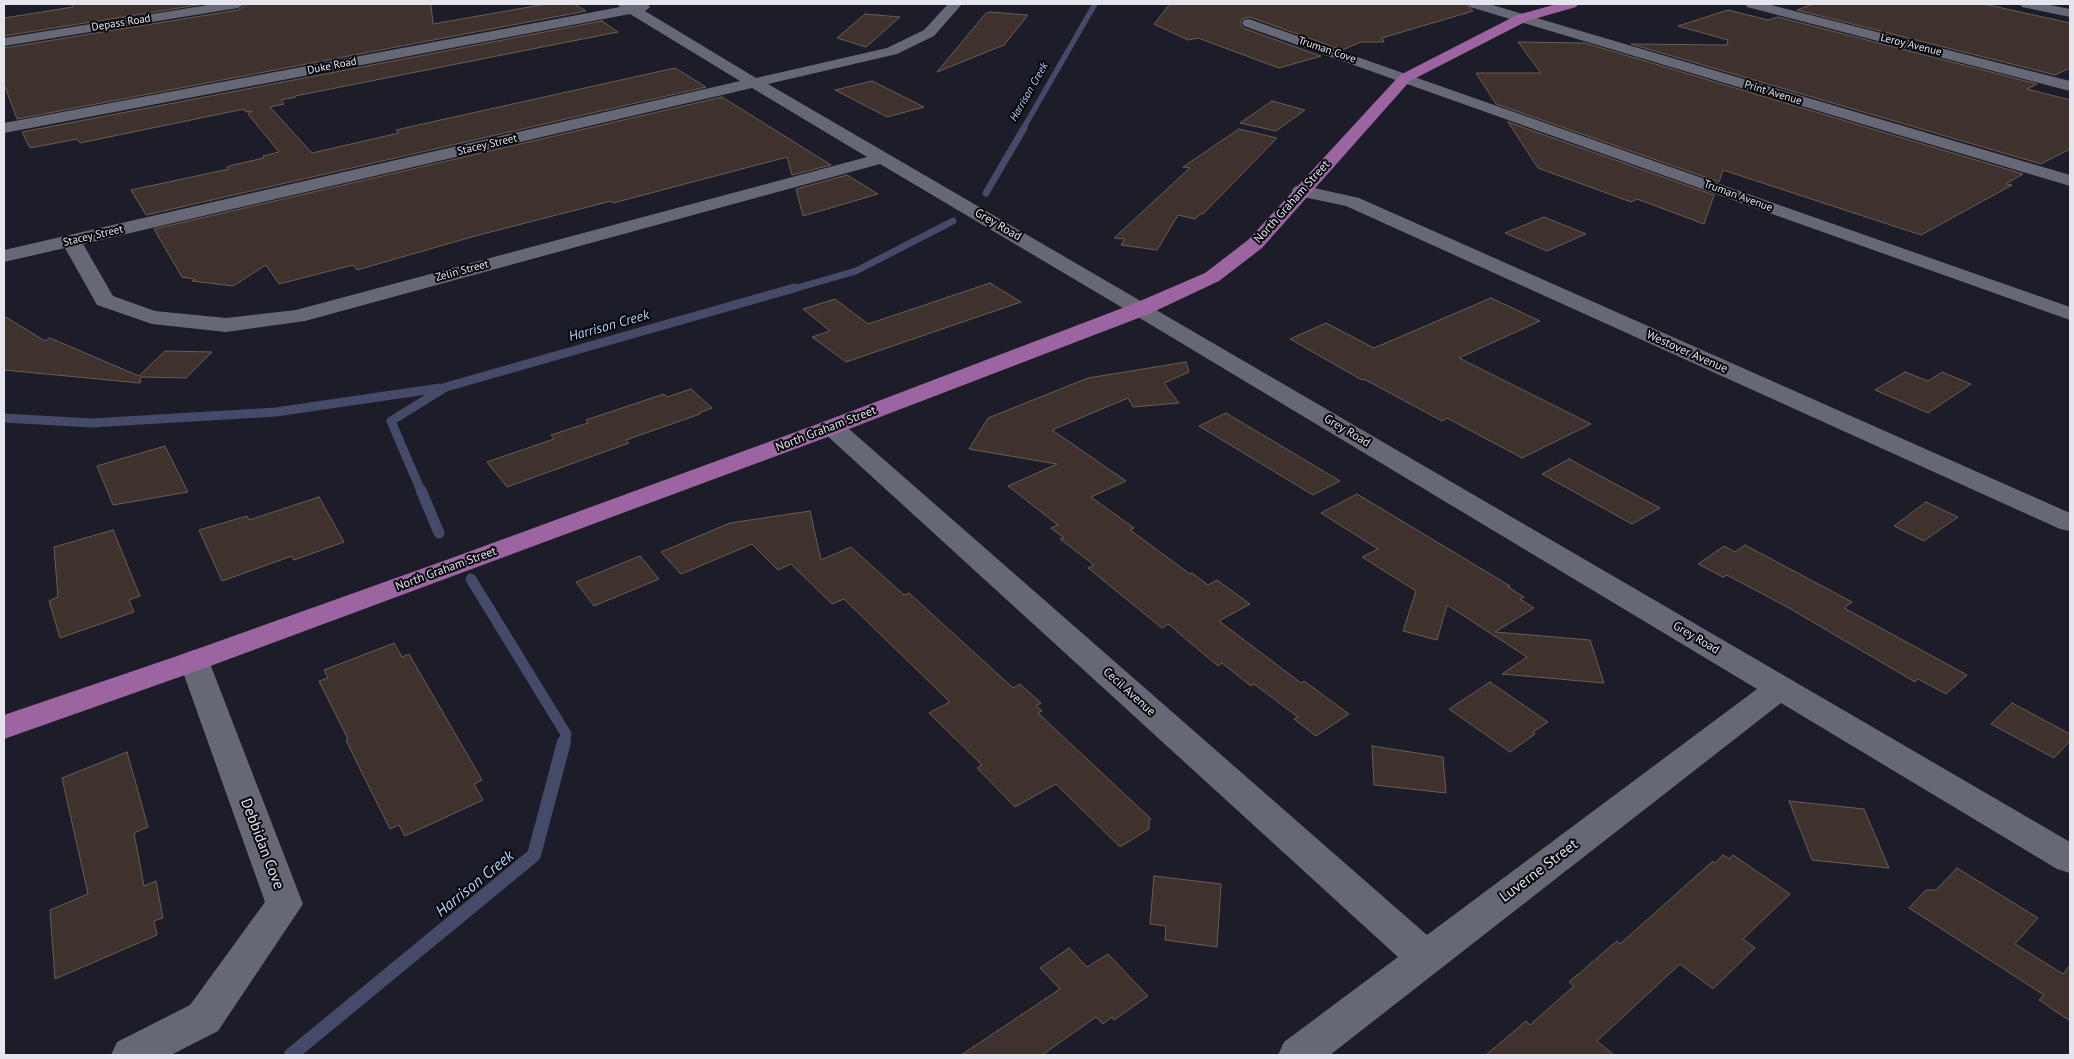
<!DOCTYPE html>
<html>
<head>
<meta charset="utf-8">
<style>
  body { margin:0 }
  #map { position:relative; width:2074px; height:1059px; overflow:hidden; background:#1c1d28; font-family:"PT Sans",sans-serif }
  canvas { display:block }
  .frame { position:absolute; inset:0; border:5px solid #e4e5ed; pointer-events:none }
</style>
</head>
<body>
<div id="map">
<canvas width="2074" height="1059"></canvas>
<div class="frame"></div>
</div>
<script>
const g = document.querySelector('canvas').getContext('2d');
g.lineJoin = 'round';
function toPath(rows) {
  const path = new Path2D();
  for (const r of rows) {
    path.moveTo(r[0], r[1]);
    for (let i = 2; i < r.length; i += 2) path.lineTo(r[i], r[i + 1]);
  }
  return path;
}
function stroke(path, color, width, dash) {
  g.strokeStyle = color;
  g.lineWidth = width;
  g.lineCap = dash ? 'butt' : 'round';
  g.setLineDash(dash || []);
  g.stroke(path);
}
function paint(path, color) {
  g.fillStyle = color;
  g.fill(path, 'evenodd');
}
function label(font, color, halo, rows, align = 'center') {
  g.font = font + ' "PT Sans",sans-serif';
  g.lineWidth = 4;
  g.setLineDash([]);
  g.textBaseline = 'middle';
  g.strokeStyle = halo;
  g.fillStyle = color;
  for (const [text, x, y, turn = 0] of rows) {
    g.save();
    g.translate(x, y);
    g.rotate((+turn || 0) * Math.PI / 180);
    g.textAlign = isNaN(turn) ? turn : align;
    if (halo) g.strokeText(text, 0, 0);
    g.fillText(text, 0, 0);
    g.restore();
  }
}
const streamFar4 = toPath([
  [1023,129,1095,4]
]);
const streamFar3 = toPath([
  [986,193,1024,128],
  [790,290,856,271,953,221]
]);
const streamFar2 = toPath([
  [4,418,92,423,276,412,440,388],
  [421,491,391,421,446,387,794,288]
]);
const streamFar1 = toPath([
  [421,490,439,533],
  [471,579,566,734,564,743]
]);
const stream = toPath([
  [291,1055,534,855,564,742]
]);
const building = toPath([
  [71,4,204,4,4,36,4,18,73,7,71,4],
  [247,4,431,4,433,24,546,4,574,4,586,11,17,119,4,84,4,48,238,10,247,4],
  [1170,4,1466,4,1473,11,1382,38,1384,42,1361,42,1342,50,1250,17,1242,19,1240,24,1243,28,1321,56,1279,68,1198,38,1188,40,1154,24,1170,4],
  [1813,4,1984,4,2070,23,2070,68,2055,75,1797,10,1813,4],
  [1728,10,1768,20,1778,17,2037,84,2027,89,2070,100,2070,149,2041,164,1631,44,1727,45,1728,40,1678,26,1728,10],
  [990,12,1028,15,1004,45,937,72,986,13,990,12],
  [865,14,900,17,866,47,837,38,865,14],
  [602,21,618,32,295,96,296,97,281,100,284,104,270,107,312,153,399,133,396,130,436,121,675,68,706,87,146,215,131,190,229,169,227,167,233,165,264,158,263,156,279,152,248,114,252,111,246,112,244,109,80,143,77,139,30,148,22,132,602,21],
  [1518,42,1585,43,2023,174,2006,184,2012,185,1921,235,1723,170,1719,182,1496,104,1476,73,1541,73,1518,42],
  [872,81,924,107,887,117,835,90,872,81],
  [722,97,831,165,792,175,787,157,613,203,611,201,475,236,357,270,353,265,279,284,266,265,233,286,192,281,195,279,182,277,154,229,722,97],
  [1272,101,1305,110,1276,131,1240,123,1272,101],
  [1508,122,1714,195,1704,224,1637,199,1631,202,1538,168,1508,122],
  [1239,129,1277,138,1203,214,1200,214,1195,219,1178,215,1157,250,1121,245,1125,239,1114,238,1190,168,1183,167,1239,129],
  [847,175,878,194,803,216,796,189,847,175],
  [1544,217,1586,234,1547,251,1505,233,1544,217],
  [990,283,1021,302,846,362,812,337,830,331,803,309,835,299,868,324,990,283],
  [1491,298,1540,321,1459,358,1591,424,1522,458,1447,418,1442,421,1364,379,1362,380,1290,339,1326,323,1374,348,1491,298],
  [4,316,45,341,50,338,139,376,165,351,212,352,186,378,141,377,140,383,4,370,4,316],
  [1186,362,1189,372,1164,383,1179,403,1133,407,1128,398,1052,430,1126,481,1091,497,1134,528,1130,530,1190,574,1192,573,1208,585,1217,580,1250,604,1219,621,1301,683,1304,681,1349,714,1316,736,1294,719,1298,717,1254,684,1251,686,1222,663,1218,666,1168,624,1162,628,1088,568,1094,565,1060,539,1064,538,1051,528,1058,525,1008,486,1057,464,969,449,988,418,1088,378,1186,362],
  [1905,372,1928,381,1942,372,1971,384,1928,413,1875,390,1905,372],
  [691,389,712,408,699,413,700,414,626,440,629,443,507,487,487,462,554,439,551,435,588,423,586,420,664,394,667,397,691,389],
  [1226,413,1340,481,1313,495,1199,426,1226,413],
  [165,446,188,492,113,505,97,466,165,446],
  [1569,459,1660,508,1632,524,1542,474,1569,459],
  [1357,494,1510,586,1508,587,1524,597,1520,599,1534,608,1495,632,1590,640,1604,683,1502,674,1527,657,1447,605,1437,640,1403,631,1416,591,1362,557,1378,549,1321,513,1357,494],
  [319,497,344,542,294,560,292,556,222,581,199,530,247,516,249,520,319,497],
  [1926,502,1958,517,1924,541,1894,526,1926,502],
  [810,511,821,560,851,547,904,595,909,593,1013,688,1020,684,1041,703,1036,706,1042,711,1038,713,1151,819,1149,820,1149,829,1120,847,1056,784,1015,807,977,768,982,765,929,713,950,702,844,599,832,604,791,564,778,570,752,544,681,574,661,552,730,523,810,511],
  [113,530,140,596,129,600,134,612,60,638,49,601,58,597,54,547,113,530],
  [1745,545,1852,602,1844,608,1967,675,1946,694,1918,679,1915,682,1789,608,1727,575,1723,577,1698,564,1724,546,1735,552,1745,545],
  [640,556,659,579,594,606,576,582,640,556],
  [394,643,402,657,409,654,482,780,474,784,483,800,405,836,399,825,390,829,359,767,346,740,348,739,319,681,328,678,324,670,394,643],
  [1490,682,1548,722,1533,732,1535,734,1510,752,1449,709,1490,682],
  [2012,703,2070,734,2070,741,2054,758,1991,724,2012,703],
  [1372,746,1443,757,1446,793,1374,785,1372,746],
  [127,752,148,827,134,833,144,886,156,881,163,918,154,921,157,935,55,979,50,910,88,894,62,778,127,752],
  [1789,801,1864,809,1889,868,1812,860,1789,801],
  [1723,855,1729,859,1733,855,1790,894,1743,939,1755,948,1713,989,1680,964,1597,1041,1614,1055,1486,1055,1526,1021,1530,1025,1574,986,1569,982,1617,941,1620,944,1713,861,1715,863,1723,855],
  [1957,868,2038,918,2015,944,2063,974,2070,965,2070,1021,2039,1000,2044,995,1909,908,1926,890,1936,890,1957,868],
  [1154,876,1221,884,1217,947,1165,940,1166,926,1150,924,1154,876],
  [1069,948,1087,967,1108,954,1148,996,1114,1020,1112,1017,1103,1024,1096,1017,1042,1055,961,1055,1060,989,1040,968,1069,948]
]);
const minor = toPath([
  [214,4,245,4,238,8,4,46,4,38,214,4],
  [617,4,648,4,650,7,645,11,756,78,887,48,924,30,948,4,962,4,934,36,897,54,768,84,2070,842,2070,873,2057,869,1781,703,1330,1055,1278,1055,1284,1042,1398,957,823,432,820,427,823,422,832,420,841,422,1427,935,1757,689,1133,314,880,164,305,321,226,332,152,324,97,305,65,248,4,262,4,250,740,81,630,14,4,133,4,123,620,7,617,4],
  [752,88,867,157,296,310,226,318,155,311,113,296,83,244,752,88],
  [1468,4,1489,4,2070,175,2070,186,1470,7,1468,4],
  [1745,4,1767,4,2070,81,2070,91,1747,7,1745,4],
  [2020,4,2045,4,2070,9,2070,17,2022,7,2020,4],
  [1249,19,2070,307,2070,320,1244,26,1242,23,1244,20,1249,19],
  [1301,185,1359,198,2070,513,2070,531,2060,529,1346,206,1294,195,1292,191,1294,187,1301,185],
  [194,650,205,654,209,661,303,904,218,1031,171,1055,111,1055,117,1042,190,1005,265,902,179,661,183,654,194,650]
]);
const major = toPath([
  [1557,4,1578,4,1576,7,1527,21,1410,81,1262,248,1219,281,1149,314,841,432,205,668,4,739,4,715,183,654,449,559,823,422,1133,304,1205,273,1248,240,1400,75,1517,15,1557,4]
]);
const farStreetnames = [
  ["Depass Road",121,23,-9],
  ["Leroy Avenue",1911,45,14],
  ["Truman Cove",1327,50,19],
  ["Duke Road",332,66,-11],
  ["Print Avenue",1773,93,17],
  ["Stacey Street",487,145,-13],
  ["Truman Avenue",1738,196,20],
  ["Stacey Street",93,236,-13],
  ["Zelin Street",462,271,-15]
];
const farWaternames = [
  ["Harrison Creek",1029,92,-60]
];
const streetNames = [
  ["North Graham Street",1292,202,-48],
  ["Grey Road",998,225,30],
  ["Westover Avenue",1687,352,24],
  ["North Graham Street",826,429,-21],
  ["Grey Road",1347,431,31],
  ["North Graham Street",446,569,-20],
  ["Grey Road",1696,638,31],
  ["Cecil Avenue",1129,692,42]
];
const waterNames = [
  ["Harrison Creek",609,326,-16]
];
const nearStreetnames = [
  ["Debbidan Cove",262,844,69],
  ["Luverne Street",1539,871,-37]
];
const nearWaternames = [
  ["Harrison Creek",475,884,-39]
];
stroke(streamFar4, '#444a67', 5.5);
stroke(streamFar3, '#444a67', 7);
stroke(streamFar2, '#444a67', 9);
stroke(streamFar1, '#444a67', 11);
stroke(stream, '#444a67', 14);
paint(building, '#3f322c');
stroke(building, '#6b5d56', 1);
paint(minor, '#676876');
paint(major, '#9c64a1');
label('11px', '#e4e5ed', '#07080c', farStreetnames);
label('italic 11px', '#b2cef8', '#07080c', farWaternames);
label('12px', '#e4e5ed', '#07080c', streetNames);
label('italic 14px', '#b2cef8', '#07080c', waterNames);
label('15px', '#e4e5ed', '#07080c', nearStreetnames);
label('italic 16px', '#b2cef8', '#07080c', nearWaternames);
</script>
</body>
</html>
